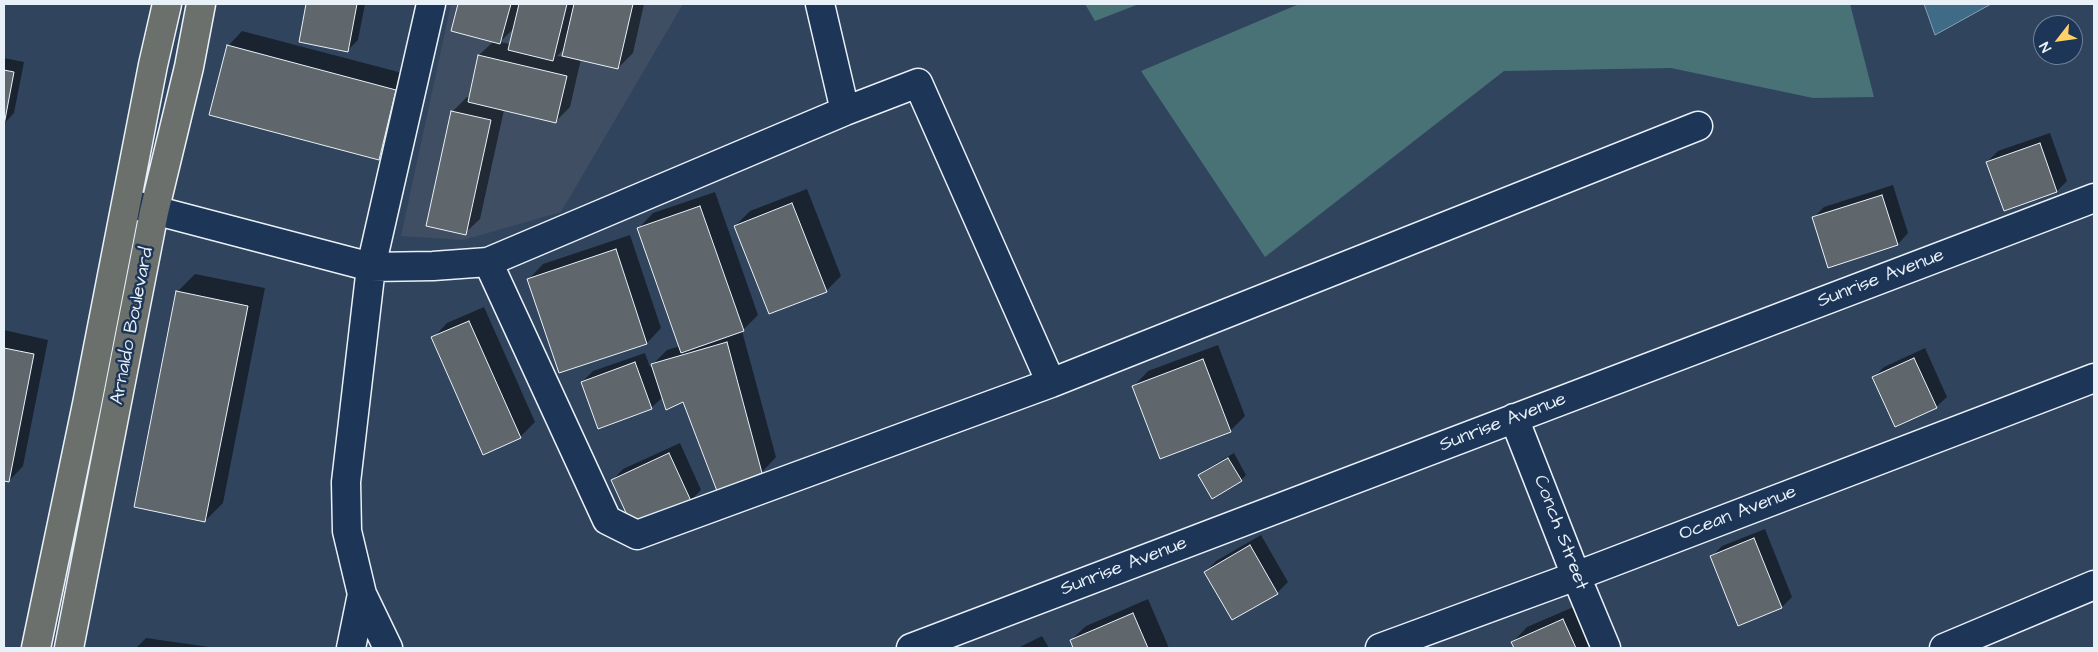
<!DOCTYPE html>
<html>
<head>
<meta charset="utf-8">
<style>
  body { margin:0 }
  #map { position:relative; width:2098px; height:652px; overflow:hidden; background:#31445d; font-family:"Architects Daughter",sans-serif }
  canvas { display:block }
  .frame { position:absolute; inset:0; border:5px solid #e8f1f8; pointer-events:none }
  .north { position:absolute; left:2033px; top:15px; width:50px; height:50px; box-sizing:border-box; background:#1d3557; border:1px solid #6e8097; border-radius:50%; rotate:240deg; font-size:14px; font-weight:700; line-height:20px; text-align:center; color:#e8f1f8 }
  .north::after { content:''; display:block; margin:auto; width:18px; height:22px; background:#ffd166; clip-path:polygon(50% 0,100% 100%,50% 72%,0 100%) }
</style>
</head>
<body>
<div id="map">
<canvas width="2098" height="652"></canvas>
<div class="frame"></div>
<div class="north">N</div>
</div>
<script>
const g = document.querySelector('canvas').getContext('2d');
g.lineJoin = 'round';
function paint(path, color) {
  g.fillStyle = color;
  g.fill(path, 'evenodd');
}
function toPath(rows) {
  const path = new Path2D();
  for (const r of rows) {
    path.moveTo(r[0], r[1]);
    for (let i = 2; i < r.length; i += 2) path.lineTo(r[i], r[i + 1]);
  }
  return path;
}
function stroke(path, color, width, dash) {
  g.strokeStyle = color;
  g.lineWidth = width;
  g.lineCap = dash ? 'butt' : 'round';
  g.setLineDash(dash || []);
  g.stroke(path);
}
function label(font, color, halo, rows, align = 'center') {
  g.font = font + ' "Architects Daughter",sans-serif';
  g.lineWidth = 5;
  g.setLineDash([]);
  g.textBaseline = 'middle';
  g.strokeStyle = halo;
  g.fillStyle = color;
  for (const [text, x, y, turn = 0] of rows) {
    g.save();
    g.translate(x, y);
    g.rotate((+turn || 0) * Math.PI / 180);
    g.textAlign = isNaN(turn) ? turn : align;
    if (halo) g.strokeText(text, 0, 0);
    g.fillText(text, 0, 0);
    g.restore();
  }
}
const built = toPath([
  [451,4,683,4,561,212,463,240,401,236]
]);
const green = toPath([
  [1085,4,1139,4,1095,21],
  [1299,4,1850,4,1874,97,1813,98,1671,68,1504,71,1265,257,1141,71]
]);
const water = toPath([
  [1924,4,1991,4,1935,35,1924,4]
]);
const shadow = toPath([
  [307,4,365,4,358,40,348,50,301,42],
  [459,4,644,4,633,53,618,68,581,59,570,107,555,122,504,110,480,219,465,233,452,112,467,97,470,98,479,55,494,41,453,30],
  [514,28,510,44,500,42],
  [565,48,563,57,557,56],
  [242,31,410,75,393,144,378,159,228,46],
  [4,58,24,62,14,113,4,124],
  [2050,133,2067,181,2057,191,1987,162,1998,151],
  [1893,185,1908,233,1898,244,1829,266,1813,218,1824,207],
  [807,189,841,276,826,291,735,226,750,211],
  [715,192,758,315,742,331,776,457,762,472,684,400,663,397,651,408,582,382,593,371,645,353,650,367,667,350,680,346,639,228,653,213],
  [630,235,661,328,647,343,529,279,543,264],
  [195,274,265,288,223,503,205,521,177,292],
  [484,307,535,422,520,437,433,338,447,323],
  [4,330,48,340,23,466,9,481,4,480],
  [1218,345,1245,416,1230,431,1134,386,1148,371],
  [1925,348,1947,397,1936,407,1874,377,1884,367],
  [680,443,701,490,691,500,634,526,613,480,623,469],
  [1234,453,1246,475,1241,480,1200,475,1205,470],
  [1765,529,1792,597,1782,607,1739,625,1711,557,1722,546],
  [1261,535,1288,582,1277,593,1205,572,1216,561],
  [1148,599,1169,648,1075,648,1071,640,1086,626],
  [1578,605,1597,648,1515,648,1513,642,1527,627],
  [1042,636,1049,648,1018,648],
  [146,638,216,648,136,648]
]);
const building = toPath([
  [306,4,357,4,348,52,299,42,306,4],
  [458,4,511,4,500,44,451,31,458,4],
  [519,4,567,4,553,61,508,50,519,4],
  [574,4,633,4,618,69,562,56,574,4],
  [227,45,396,90,379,160,209,115,227,45],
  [478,55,567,76,556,123,468,102,478,55],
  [4,70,14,72,4,125,4,70],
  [451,111,491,120,466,235,426,226,451,111],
  [2040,143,2057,192,2004,211,1986,162,2040,143],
  [1882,195,1898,245,1828,268,1812,217,1882,195],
  [792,203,827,292,769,314,734,226,792,203],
  [700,206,744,331,681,353,637,228,700,206],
  [616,249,647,344,559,373,527,279,616,249],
  [176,291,248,306,205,522,134,507,176,291],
  [469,321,521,438,483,455,431,337,469,321],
  [727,342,762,473,717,491,683,402,666,410,651,364,727,342],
  [4,348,34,354,9,482,4,481,4,348],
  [1914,358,1937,408,1895,427,1872,377,1914,358],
  [1203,359,1231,432,1160,459,1132,386,1203,359],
  [635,362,652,409,598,429,581,382,635,362],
  [669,453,691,501,633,528,611,480,669,453],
  [1228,458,1242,481,1212,499,1198,475,1228,458],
  [1754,538,1782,608,1738,626,1710,556,1754,538],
  [1250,545,1278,594,1232,620,1204,572,1250,545],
  [1133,613,1148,648,1073,648,1070,640,1133,613],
  [1563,619,1576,648,1514,648,1511,642,1563,619]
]);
const minor = toPath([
  [820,4,845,111],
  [127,203,371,267,433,266,488,262,845,111,918,83,1051,383],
  [488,262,607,520,637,535,1051,383,1698,126],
  [1514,418,1576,576,1606,648],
  [351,648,362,594],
  [388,648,362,594,347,531,346,482,371,267,431,4],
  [911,648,2094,198],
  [1380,648,1576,576,2094,378],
  [1944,648,2094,585]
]);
const highway = toPath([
  [36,648,87,404,153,65,167,4],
  [69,648,154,212,189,67,201,4]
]);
const streetNames = [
  ["Sunrise Avenue",1881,279,-21],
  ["Arnaldo Boulevard",133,326,-79],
  ["Sunrise Avenue",1503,423,-21],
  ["Ocean Avenue",1738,514,-21],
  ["Conch Street",1560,533,69],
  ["Sunrise Avenue",1124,567,-21]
];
paint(built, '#3f4e62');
paint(green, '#497277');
paint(water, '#406b87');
stroke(water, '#83a1b4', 1);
paint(shadow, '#0007');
paint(building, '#60676c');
stroke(building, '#e8f1f8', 1);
stroke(minor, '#e8f1f8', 31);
stroke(highway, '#e8f1f8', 31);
stroke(minor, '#1d3557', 28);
stroke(highway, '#6b706d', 28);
label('19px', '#e8f1f8', '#1d3557', streetNames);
</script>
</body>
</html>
